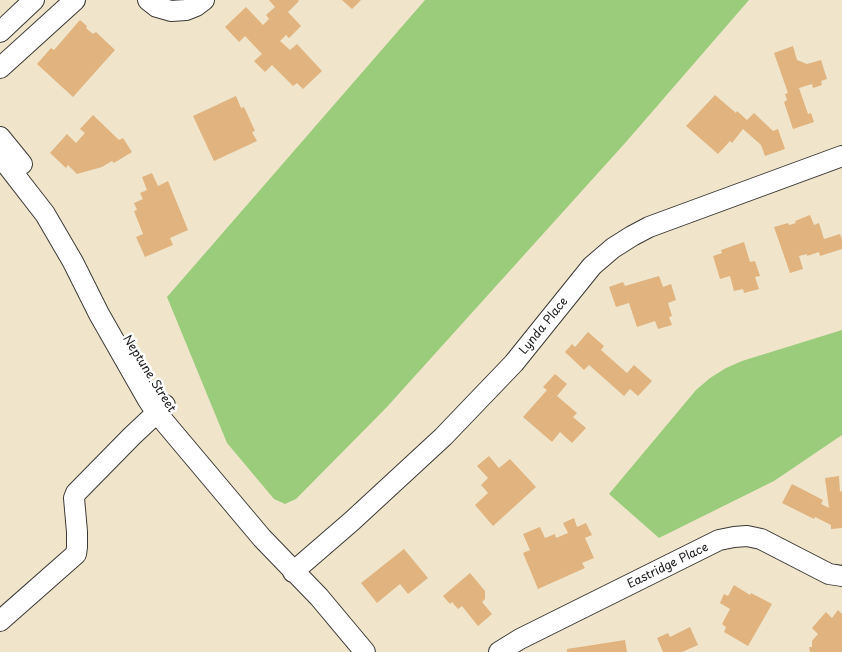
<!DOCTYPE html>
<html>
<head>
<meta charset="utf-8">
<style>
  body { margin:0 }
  canvas { display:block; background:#f0e5ca }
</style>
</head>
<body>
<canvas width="842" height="652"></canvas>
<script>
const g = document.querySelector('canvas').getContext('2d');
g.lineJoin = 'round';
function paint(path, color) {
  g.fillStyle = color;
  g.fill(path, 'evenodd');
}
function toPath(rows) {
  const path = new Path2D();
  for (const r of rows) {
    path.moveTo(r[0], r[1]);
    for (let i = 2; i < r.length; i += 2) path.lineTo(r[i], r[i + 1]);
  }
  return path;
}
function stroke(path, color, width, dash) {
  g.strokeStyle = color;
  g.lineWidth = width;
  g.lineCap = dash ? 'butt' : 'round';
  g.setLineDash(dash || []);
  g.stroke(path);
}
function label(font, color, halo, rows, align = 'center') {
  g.font = font + ' "Playpen Sans",sans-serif';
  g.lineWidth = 5;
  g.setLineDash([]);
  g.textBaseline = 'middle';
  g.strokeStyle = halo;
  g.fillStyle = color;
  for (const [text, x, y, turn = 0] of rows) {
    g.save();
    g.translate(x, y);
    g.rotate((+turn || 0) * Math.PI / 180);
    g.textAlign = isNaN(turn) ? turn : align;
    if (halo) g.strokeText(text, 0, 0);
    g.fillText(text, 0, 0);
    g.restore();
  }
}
const green = toPath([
  [425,0,749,0,626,142,386,408,296,499,285,504,274,499,227,443,167,297],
  [842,330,842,435,774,481,659,538,609,494,696,390,710,378,726,368,742,361]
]);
const building = toPath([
  [269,0,298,0,299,1,288,12,301,26,289,38,286,35,280,41,290,50,297,44,322,71,303,89,297,83,293,86,272,65,265,72,254,61,262,54,245,36,239,42,225,27,246,7,263,25,269,19,266,15,275,7],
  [342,0,361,0,352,9],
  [80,20,87,26,86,28,93,34,96,32,115,50,73,97,37,64,51,48,54,50],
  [793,46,797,60,807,64,821,60,827,79,821,81,822,85,813,88,812,84,799,88,808,114,811,113,814,122,793,129,784,102,787,100,785,94,788,93,774,53],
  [715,95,736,113,737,111,747,120,754,113,773,131,778,129,785,149,765,156,761,145,743,129,732,143,730,141,718,154,686,126],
  [236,96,241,108,244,107,255,131,252,132,257,141,214,161,193,116],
  [93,115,119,140,123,138,132,152,114,163,112,161,102,167,77,174,68,165,66,168,50,153,67,134,76,143,85,133,80,129],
  [152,173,158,186,168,181,188,230,170,238,173,245,145,257,136,237,143,234,134,211,137,210,134,203,143,199,140,193,147,190,142,177],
  [810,215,814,225,819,223,824,239,840,234,842,240,842,249,820,256,819,252,807,256,807,254,799,256,803,269,790,273,774,227,788,223,789,225,796,223,795,221],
  [744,242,750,262,755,261,760,276,755,277,759,289,744,293,743,289,734,291,730,276,720,279,713,256,722,253,721,250],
  [659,276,663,287,671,284,676,300,668,303,672,316,669,317,672,325,658,329,655,321,637,327,629,303,616,307,609,287,623,282,625,286],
  [588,332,604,346,601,350,627,373,634,365,652,381,638,396,630,389,624,396,589,365,584,370,565,352,572,344,575,347],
  [555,374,567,384,557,396,577,413,573,417,586,428,572,443,560,432,552,442,523,417,547,390,543,387],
  [489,456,499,468,510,459,536,487,493,526,475,505,488,493,481,485,488,478,477,466],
  [839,476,840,492,842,491,842,528,831,529,831,525,815,517,814,519,782,503,792,484,823,500,821,504,829,508,825,478],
  [574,518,577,527,586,523,592,535,585,538,594,558,582,563,585,568,538,589,523,553,530,550,523,534,540,527,545,538,555,534,556,538,568,533,563,523],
  [404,549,428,578,408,594,400,584,377,603,361,583],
  [470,573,485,591,485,599,482,602,492,614,478,626,462,606,458,609,452,602,450,604,443,596],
  [734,585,750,595,751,593,772,604,748,646,724,632,726,627,722,624,730,609,720,603,724,594,728,596],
  [838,610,842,614,842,652,810,652,809,647,812,647,812,641,818,634,812,628,826,612,832,618],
  [690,627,698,645,682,652,663,652,657,638,668,633,670,637],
  [625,640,627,652,567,652,567,649]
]);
const minor = toPath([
  [148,0,157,7,171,11,186,10,196,6,204,0],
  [0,32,34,0],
  [0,68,75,0],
  [0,137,22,164],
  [0,156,45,214,73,262,99,314,148,400,156,412,262,538,319,597,365,652],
  [293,572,352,521,443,437,514,363,592,266,613,248,632,236,649,227,842,156],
  [0,621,76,554,77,547,77,532,74,498,76,493,132,436,165,405],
  [499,652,520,639,719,540,734,537,747,536,761,539,829,574,842,576]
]);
const streetNames = [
  ["Lynda Place",544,326,-51],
  ["Neptune Street",149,374,58],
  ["Eastridge Place",668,566,-26]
];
paint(green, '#9bcc7c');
paint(building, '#e0b37f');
stroke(minor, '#3c3a36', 22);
stroke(minor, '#fff', 20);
label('12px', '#1c1c1c', '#fff', streetNames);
</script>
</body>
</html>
